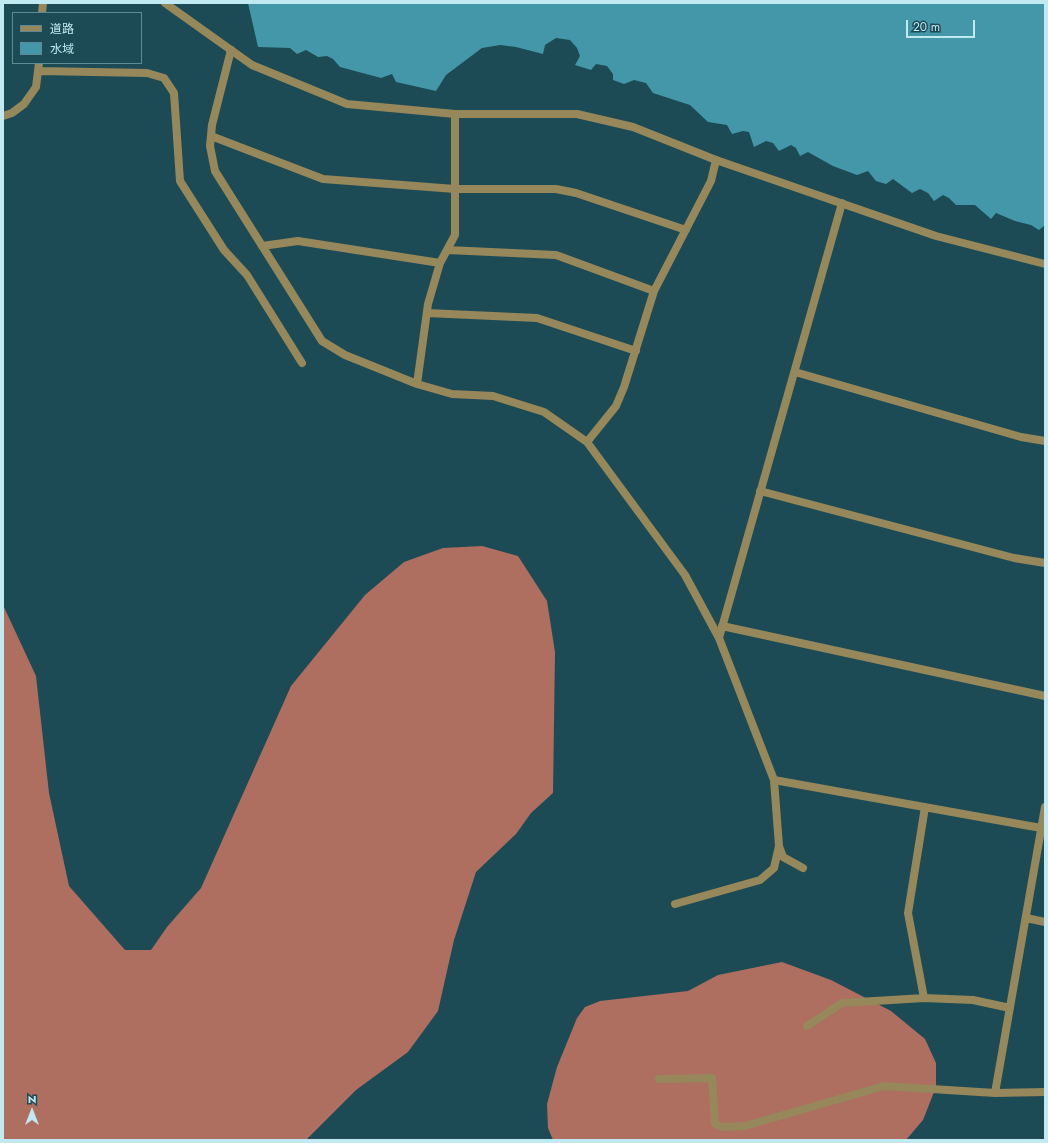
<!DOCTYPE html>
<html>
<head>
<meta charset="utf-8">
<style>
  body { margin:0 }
  #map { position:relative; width:1048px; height:1143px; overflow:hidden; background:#1d4b55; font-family:Jost,"Noto Sans JP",sans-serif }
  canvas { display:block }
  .frame { position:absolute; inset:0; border:4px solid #c0e9f2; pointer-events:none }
  .legend { position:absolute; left:12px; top:12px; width:130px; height:52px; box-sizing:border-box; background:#1d4b55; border:1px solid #5e8a94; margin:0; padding:5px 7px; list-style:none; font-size:12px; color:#c0e9f2 }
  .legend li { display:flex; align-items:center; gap:8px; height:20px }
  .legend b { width:20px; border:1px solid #5e8a94 }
  .north { position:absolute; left:12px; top:1091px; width:40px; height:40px; -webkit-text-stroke:3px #1d4b55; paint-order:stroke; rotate:0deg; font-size:11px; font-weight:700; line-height:16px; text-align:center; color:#c0e9f2 }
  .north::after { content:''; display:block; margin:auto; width:14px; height:18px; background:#c0e9f2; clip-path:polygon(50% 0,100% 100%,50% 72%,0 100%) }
  .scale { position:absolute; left:906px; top:20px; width:69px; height:18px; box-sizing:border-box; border:2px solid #c0e9f2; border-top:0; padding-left:5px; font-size:12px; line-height:14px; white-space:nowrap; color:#c0e9f2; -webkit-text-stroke:3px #1d4b55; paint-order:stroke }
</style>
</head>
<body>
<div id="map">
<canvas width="1048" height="1143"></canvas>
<div class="frame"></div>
<ul class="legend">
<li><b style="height:5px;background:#96885a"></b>道路</li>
<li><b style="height:11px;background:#4397a8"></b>水域</li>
</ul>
<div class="north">N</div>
<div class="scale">20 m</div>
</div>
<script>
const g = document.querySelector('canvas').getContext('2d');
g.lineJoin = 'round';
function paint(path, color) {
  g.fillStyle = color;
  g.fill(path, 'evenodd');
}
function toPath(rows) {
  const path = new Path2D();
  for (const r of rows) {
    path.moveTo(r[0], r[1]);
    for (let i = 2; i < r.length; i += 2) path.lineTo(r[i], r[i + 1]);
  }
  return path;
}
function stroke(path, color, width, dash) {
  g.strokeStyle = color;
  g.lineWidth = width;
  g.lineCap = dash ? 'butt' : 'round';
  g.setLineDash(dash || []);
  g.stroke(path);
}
const forest = toPath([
  [482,546,518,556,547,601,555,652,553,793,531,813,516,834,476,872,454,940,438,1011,408,1052,356,1090,306,1140,3,1140,3,605,36,676,49,793,69,886,125,950,151,950,167,927,201,888,291,686,365,595,404,562,443,548],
  [782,962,831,980,891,1011,925,1039,936,1063,936,1087,923,1120,906,1140,553,1140,548,1128,547,1104,557,1067,577,1018,585,1007,600,1001,688,991,718,975]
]);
const water = toPath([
  [248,3,1045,3,1045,225,1039,230,1031,225,1015,221,996,213,991,219,975,205,956,205,949,198,943,195,934,201,928,193,920,189,912,193,893,179,886,184,876,181,868,171,857,175,833,166,808,152,800,156,796,148,791,145,779,151,773,143,766,141,754,147,749,132,743,131,732,134,727,125,708,122,690,105,653,93,646,83,634,80,624,84,613,80,613,74,607,66,596,64,591,70,575,65,580,56,577,48,570,40,556,38,545,45,543,54,516,47,500,45,482,48,446,75,436,91,396,82,392,74,381,78,340,67,333,59,327,56,318,57,306,50,297,54,290,48,258,47]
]);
const minor = toPath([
  [42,13,43,3],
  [231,50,212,125,210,146,215,171,322,341,345,355,417,384],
  [39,71,147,73,164,78,174,93,180,181,224,250,247,275,302,363],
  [455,114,455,235,440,263,428,304,417,384,452,394,493,396,544,412,587,442,685,575,719,638,774,780,1041,828],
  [3,116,12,113,24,104,36,87,39,63],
  [211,136,323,179,455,189,556,189,576,193,686,230],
  [262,246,298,241,440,263],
  [447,250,556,255,654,291],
  [427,313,537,318,636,351],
  [795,372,1021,437,1045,441],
  [587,442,616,406,624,387,654,291,711,181,716,160],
  [760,491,1014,558,1045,563],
  [722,626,1045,696],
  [719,638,842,203],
  [774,780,779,846,783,857,803,868],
  [925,807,908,913,924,998,973,1000,1010,1008],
  [675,904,760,880,774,868,779,846],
  [1026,918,1045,922],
  [807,1026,842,1003,924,998],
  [659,1079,712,1078,715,1124,723,1127,745,1126,884,1086,995,1093,1045,1092],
  [995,1093,1045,807]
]);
const tertiary = toPath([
  [165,3,252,65,347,104,455,114,577,114,633,127,716,160,936,236,1045,264]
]);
paint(forest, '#ae6e60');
paint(water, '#4397a8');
stroke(minor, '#96885a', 8);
stroke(tertiary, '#96885a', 8);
</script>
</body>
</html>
